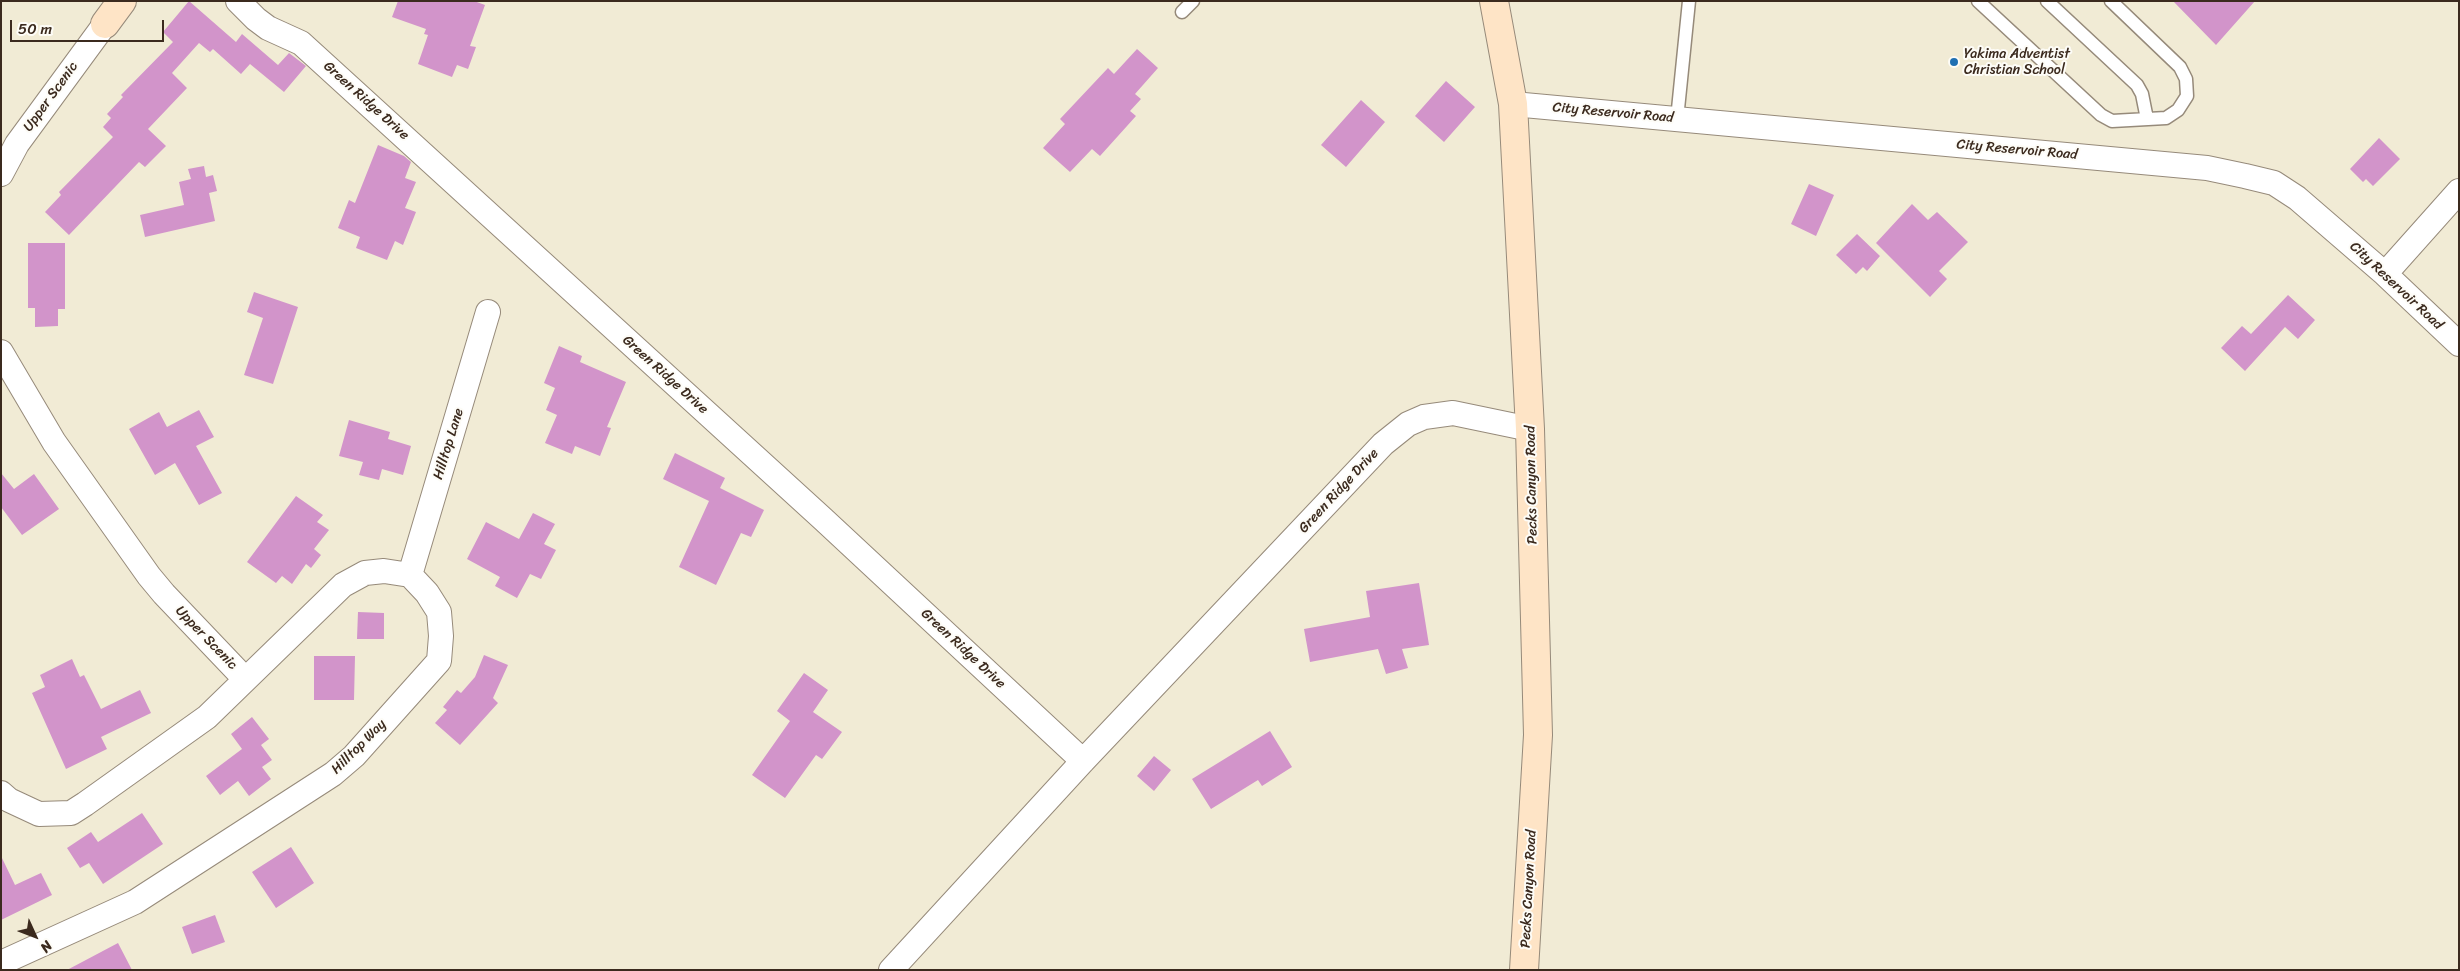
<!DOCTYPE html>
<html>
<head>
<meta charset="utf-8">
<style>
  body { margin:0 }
  #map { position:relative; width:2460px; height:971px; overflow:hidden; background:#f1ebd5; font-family:Sriracha,sans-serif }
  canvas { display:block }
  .frame { position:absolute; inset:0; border:2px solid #3b2a1e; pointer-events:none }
  .north { position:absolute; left:10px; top:911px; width:50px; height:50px; -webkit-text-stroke:4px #fdfcf7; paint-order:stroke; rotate:133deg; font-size:14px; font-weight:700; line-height:20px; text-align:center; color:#3b2a1e }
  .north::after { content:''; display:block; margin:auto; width:18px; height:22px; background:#3b2a1e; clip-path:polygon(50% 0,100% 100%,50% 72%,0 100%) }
  .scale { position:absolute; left:10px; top:20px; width:154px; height:22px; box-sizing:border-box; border:2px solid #3b2a1e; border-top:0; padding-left:6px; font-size:15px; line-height:18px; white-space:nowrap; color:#3b2a1e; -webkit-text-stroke:4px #fdfcf7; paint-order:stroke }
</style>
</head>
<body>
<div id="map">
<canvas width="2460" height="971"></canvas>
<div class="frame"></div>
<div class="north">N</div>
<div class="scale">50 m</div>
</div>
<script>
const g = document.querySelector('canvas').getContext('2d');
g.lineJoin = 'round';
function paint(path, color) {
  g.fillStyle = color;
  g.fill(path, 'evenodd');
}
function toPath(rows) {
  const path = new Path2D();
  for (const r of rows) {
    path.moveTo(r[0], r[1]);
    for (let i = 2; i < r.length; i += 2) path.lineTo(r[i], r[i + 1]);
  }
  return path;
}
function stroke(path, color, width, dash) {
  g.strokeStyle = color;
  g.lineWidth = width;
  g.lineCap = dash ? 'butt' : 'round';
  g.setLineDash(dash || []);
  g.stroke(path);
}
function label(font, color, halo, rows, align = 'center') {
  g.font = font + ' Sriracha,sans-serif';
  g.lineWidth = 4;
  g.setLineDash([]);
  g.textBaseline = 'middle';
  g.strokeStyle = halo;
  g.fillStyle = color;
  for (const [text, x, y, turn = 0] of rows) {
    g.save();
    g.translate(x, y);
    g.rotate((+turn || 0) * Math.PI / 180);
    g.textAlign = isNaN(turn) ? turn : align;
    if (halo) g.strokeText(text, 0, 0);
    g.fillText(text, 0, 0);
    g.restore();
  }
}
const building = toPath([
  [189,1,236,42,242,34,278,65,289,53,306,66,284,92,250,64,241,74,213,49,210,52,199,43,172,73,187,88,148,129,166,146,145,167,139,162,69,235,45,212,61,195,59,192,113,137,103,127,111,118,107,114,123,97,121,95,173,42,163,32],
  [398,1,474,1,485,5,470,46,476,47,468,69,457,65,452,77,418,64,428,35,424,34,426,29,392,17],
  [2173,1,2255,1,2216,45],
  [1137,49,1158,68,1135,94,1141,99,1130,111,1136,116,1100,156,1092,149,1070,172,1043,148,1065,124,1060,119,1108,68,1114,74],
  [1446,81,1475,107,1444,142,1415,116],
  [1361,100,1385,122,1346,167,1321,145],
  [2379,138,2400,159,2373,186,2366,179,2363,182,2350,169],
  [378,145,404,156,411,162,405,178,416,182,405,208,416,212,403,245,395,241,387,260,356,248,360,237,338,228,349,200,355,203],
  [204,166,206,177,213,175,217,191,209,193,215,221,145,237,140,215,184,205,179,182,191,179,188,169],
  [1809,184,1834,195,1816,236,1791,224],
  [1912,204,1928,220,1937,212,1968,242,1939,271,1947,279,1930,297,1876,243],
  [1857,234,1880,256,1867,271,1863,267,1856,274,1836,255],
  [28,243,65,243,65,309,58,309,58,326,35,327,35,308,28,308],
  [254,292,298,307,273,384,244,375,263,318,247,312],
  [2288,295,2315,320,2298,339,2285,327,2245,371,2221,348,2242,326,2251,334],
  [559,346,582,356,580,362,626,382,607,427,611,428,600,456,575,446,572,454,545,443,557,415,546,410,555,388,544,383],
  [199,410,214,437,196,446,222,493,199,505,175,463,155,475,129,429,159,412,167,427],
  [349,420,390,432,388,439,411,446,403,475,382,469,379,480,359,475,363,462,339,456],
  [675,453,725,478,720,488,764,510,751,537,741,533,716,585,679,567,709,501,663,479],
  [1,473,14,489,34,474,59,509,22,535,1,507],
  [296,496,323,515,317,522,329,530,314,549,321,555,311,568,306,564,292,584,282,576,276,583,247,562],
  [533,513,555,524,544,544,556,550,541,579,530,574,517,598,495,586,500,577,467,559,486,522,519,539],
  [1419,583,1429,645,1402,649,1408,668,1386,674,1378,649,1310,662,1304,629,1370,617,1366,591],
  [358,612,384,613,384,639,357,639],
  [484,655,508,665,493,698,498,703,460,745,435,723,447,710,443,707,457,690,461,693,475,677],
  [314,656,355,656,354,700,314,700],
  [72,659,80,677,84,675,101,709,140,690,151,713,101,737,107,749,66,769,32,693,45,687,40,675],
  [804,673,828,690,813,712,842,732,822,759,816,755,785,798,752,775,790,721,777,711],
  [252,717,269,739,261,745,272,760,262,767,271,779,249,796,238,781,220,795,206,776,242,749,231,734],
  [1270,731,1292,767,1262,786,1258,780,1211,809,1192,779],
  [1154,756,1171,770,1154,791,1137,776],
  [142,813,163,844,103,884,89,863,80,868,67,848,91,832,98,842],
  [291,847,314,883,276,908,252,872],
  [1,856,15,885,41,873,52,895,1,920],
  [215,915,225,942,192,954,182,927],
  [118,943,132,970,67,970]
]);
const lane = toPath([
  [1978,1,2101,115,2112,121,2166,118,2178,110,2187,96,2186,79,2180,67,2111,1],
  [2047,1,2137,85,2142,94,2147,119],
  [1182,12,1193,1],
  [1677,119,1689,1]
]);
const street = toPath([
  [238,1,256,19,268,28,301,43,823,519,1083,761],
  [1513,104,2207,168,2245,176,2274,183,2297,198,2385,274,2459,344],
  [1,174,17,144,105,24],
  [2385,274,2459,191],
  [1,352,54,442,149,576,164,594,245,679],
  [410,575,488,312],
  [1,793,9,800,39,814,71,813,85,804,207,717,343,585,365,573,384,571,410,575,427,593,439,612,441,636,439,661,354,756,333,774,135,902,1,963],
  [891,970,1083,761,1383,444,1408,424,1424,417,1453,413,1530,429]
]);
const secondary = toPath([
  [1494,1,1513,104,1530,429,1538,735,1524,970],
  [105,24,122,1]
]);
const markers = [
  [1954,62,5,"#1f6fb2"]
];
const poiNames = [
  ["Yakima Adventist",1964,54],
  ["Christian School",1964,70]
];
const streetNames = [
  ["Upper Scenic",51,97,-54],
  ["Green Ridge Drive",366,101,42],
  ["City Reservoir Road",1613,113,5],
  ["City Reservoir Road",2017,150,5],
  ["City Reservoir Road",2396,286,43],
  ["Green Ridge Drive",665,375,42],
  ["Hilltop Lane",449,444,-73],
  ["Pecks Canyon Road",1532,485,-91],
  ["Green Ridge Drive",1339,491,-47],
  ["Upper Scenic",206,638,46],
  ["Green Ridge Drive",963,649,43],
  ["Hilltop Way",359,747,-45],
  ["Pecks Canyon Road",1529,889,-87]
];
paint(building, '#d294ca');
stroke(lane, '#968a7a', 15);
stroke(street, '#968a7a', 26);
stroke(secondary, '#968a7a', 30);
stroke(lane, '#fff', 12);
stroke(street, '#fff', 24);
stroke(secondary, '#fee4c6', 28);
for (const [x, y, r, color] of markers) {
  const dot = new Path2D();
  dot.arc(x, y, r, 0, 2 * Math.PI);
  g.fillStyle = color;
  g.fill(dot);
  stroke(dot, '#fdfcf7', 2);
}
label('14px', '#3b2a1e', '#fdfcf7', poiNames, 'left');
label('14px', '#3b2a1e', '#fdfcf7', streetNames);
</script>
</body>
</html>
